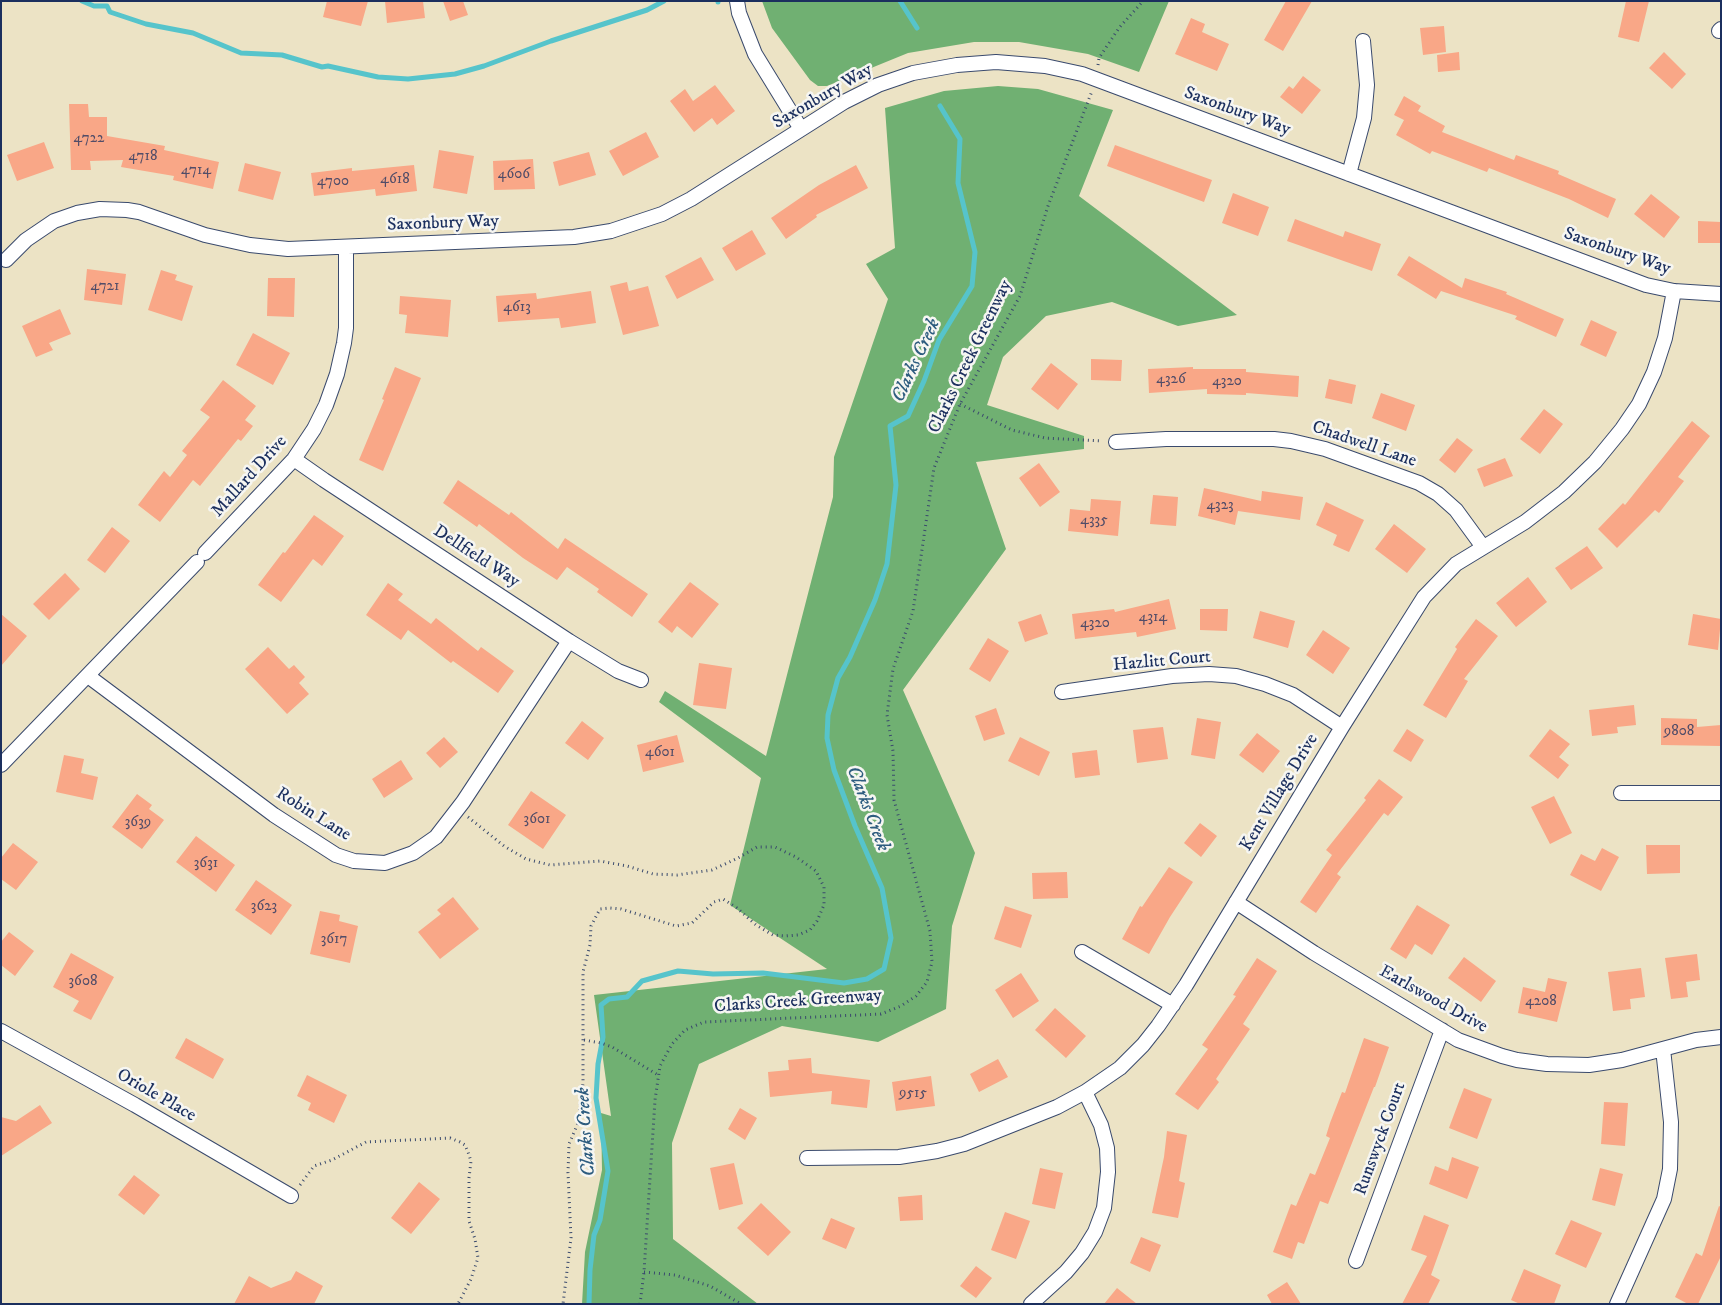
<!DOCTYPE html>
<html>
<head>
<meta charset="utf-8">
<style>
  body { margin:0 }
  #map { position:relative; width:1722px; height:1305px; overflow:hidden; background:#ece3c5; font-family:"IM FELL DW Pica",serif }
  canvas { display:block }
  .frame { position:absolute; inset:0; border:2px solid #1b2f5e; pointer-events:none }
</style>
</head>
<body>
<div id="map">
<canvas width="1722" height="1305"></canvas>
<div class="frame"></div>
</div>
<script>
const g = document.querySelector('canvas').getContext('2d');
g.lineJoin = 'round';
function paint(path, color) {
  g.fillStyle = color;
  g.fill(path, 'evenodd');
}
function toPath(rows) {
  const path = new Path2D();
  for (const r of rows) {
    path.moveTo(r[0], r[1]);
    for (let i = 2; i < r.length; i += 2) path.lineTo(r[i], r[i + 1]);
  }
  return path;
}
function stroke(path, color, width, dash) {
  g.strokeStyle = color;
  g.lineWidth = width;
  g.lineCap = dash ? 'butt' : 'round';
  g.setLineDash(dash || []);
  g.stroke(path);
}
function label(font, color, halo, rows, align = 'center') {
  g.font = font + ' "IM FELL DW Pica",serif';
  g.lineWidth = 5;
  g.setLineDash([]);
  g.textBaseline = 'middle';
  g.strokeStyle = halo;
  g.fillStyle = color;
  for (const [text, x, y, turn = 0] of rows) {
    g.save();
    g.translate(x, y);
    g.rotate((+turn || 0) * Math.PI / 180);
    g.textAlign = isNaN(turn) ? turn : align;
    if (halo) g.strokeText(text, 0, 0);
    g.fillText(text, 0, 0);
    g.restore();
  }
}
const forest = toPath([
  [762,1,1169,1,1139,72,1088,54,1019,42,974,42,908,53,827,86,818,86,810,80,772,28],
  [998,86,1038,89,1113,110,1079,196,1237,315,1178,326,1112,302,1046,316,1003,357,987,405,1084,436,1084,449,976,462,1006,549,903,690,975,853,952,926,946,1009,878,1042,782,1026,699,1064,672,1143,673,1239,758,1304,582,1304,585,1252,602,1170,601,1113,611,1116,594,995,827,969,730,905,761,778,659,702,665,691,766,756,833,497,834,457,888,299,866,264,895,248,885,108,944,91]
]);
const stream = toPath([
  [82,1,94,6,107,6,110,12,146,24,193,33,241,53,282,55,322,67,328,66,378,77,408,79,455,74,484,66,551,41,647,10,664,1],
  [718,1,718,2],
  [900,1,917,28],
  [589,1304,590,1270,594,1235,600,1220,608,1171,596,1098,598,1064,603,1037,601,1005,609,999,627,997,642,981,678,971,713,974,763,973,844,983,867,979,884,969,891,938,882,888,855,826,834,770,827,738,828,715,838,678,850,657,875,600,887,564,896,485,890,426,908,416,924,381,939,340,972,286,975,252,958,183,960,139,940,106]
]);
const building = toPath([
  [327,1,368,1,361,26,323,17],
  [385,1,423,1,425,18,387,23],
  [443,1,463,1,468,15,450,21],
  [1286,1,1312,1,1283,51,1264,40],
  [1626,1,1649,1,1639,42,1618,37],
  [1191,18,1205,24,1202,32,1229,44,1217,71,1175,54],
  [1444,26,1446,52,1423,55,1420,28],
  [1459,52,1460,70,1438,72,1437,55],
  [1664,52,1686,74,1672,89,1649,68],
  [1303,76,1321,90,1302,114,1280,97,1289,86,1293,89],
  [715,85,735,111,717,125,712,118,694,132,670,101,685,89,693,101],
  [1404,96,1421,106,1418,111,1445,126,1442,132,1514,160,1516,155,1559,171,1558,174,1616,199,1608,218,1569,199,1489,168,1487,172,1432,151,1430,154,1396,135,1404,120,1394,115],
  [69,104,88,104,89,117,107,117,107,136,165,146,164,150,219,162,213,189,173,180,174,176,121,167,123,160,90,161,91,170,71,170],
  [646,132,659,157,623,176,609,151],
  [44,142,54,168,17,181,7,155],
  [1115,145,1212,180,1204,202,1107,166],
  [439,150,474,156,467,194,433,188],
  [589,152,596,175,559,186,553,162],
  [533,159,535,189,494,190,493,161],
  [245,163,281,172,273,200,238,191],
  [414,165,417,191,376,196,375,189,314,196,311,173,352,168,352,171],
  [856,165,868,188,816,215,817,217,786,239,771,218,819,185],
  [1233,193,1269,207,1258,236,1222,223],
  [1651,194,1680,217,1664,238,1634,214],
  [1295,219,1343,237,1345,231,1381,244,1372,271,1287,241],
  [1698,221,1721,222,1721,243,1698,243],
  [752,230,766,254,736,271,722,248],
  [1409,256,1462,288,1465,278,1507,292,1506,294,1564,319,1556,337,1515,319,1517,316,1441,291,1436,299,1397,275],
  [701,257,714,280,677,299,665,276],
  [87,269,126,274,122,305,84,300],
  [161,270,177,275,175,280,193,286,182,321,148,310],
  [268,278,295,278,294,317,267,316],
  [627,282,629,291,648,286,659,326,623,335,610,286],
  [591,291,596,323,561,328,559,318,498,322,496,296,536,293,537,299],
  [400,296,451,300,448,337,405,333,407,315,399,314],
  [60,309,71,334,49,343,53,350,36,357,22,326],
  [1591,320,1617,332,1606,357,1580,345],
  [253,333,290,353,273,385,236,365],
  [1091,359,1122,360,1121,381,1091,380],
  [1051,363,1078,384,1058,410,1031,389],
  [395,367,421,378,383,471,359,460,384,400,382,399],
  [1193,367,1193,369,1246,369,1246,372,1299,376,1298,397,1246,393,1246,395,1207,394,1207,389,1149,393,1148,369],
  [1329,379,1356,385,1352,404,1325,398],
  [223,380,256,406,245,420,253,426,241,441,238,439,200,486,193,480,160,522,138,505,164,471,170,477,187,455,182,451,210,417,200,410],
  [1381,393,1415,405,1406,431,1372,418],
  [1544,409,1563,424,1540,454,1520,439],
  [1692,421,1710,436,1678,477,1684,481,1659,513,1655,510,1617,548,1598,529,1623,503,1625,505],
  [1457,438,1473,450,1455,473,1439,460],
  [1505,458,1513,476,1484,487,1477,469],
  [1039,463,1060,492,1040,507,1019,478],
  [458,480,509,515,511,512,558,549,565,538,648,594,632,617,597,592,599,589,567,567,557,580,523,558,479,524,477,527,443,503],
  [1204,488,1261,501,1262,491,1303,497,1300,520,1238,511,1235,525,1198,516],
  [1153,495,1178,497,1176,526,1150,524],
  [1091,499,1121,501,1118,536,1068,531,1070,509,1090,511],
  [1326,502,1364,520,1349,552,1333,545,1337,535,1316,525],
  [314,515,344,536,322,566,313,559,281,602,258,585,283,552,285,553],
  [1394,524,1426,549,1407,573,1375,549],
  [112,527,130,541,105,573,87,560],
  [1587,546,1603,568,1571,590,1555,568],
  [65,573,80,589,49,620,33,604],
  [1528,577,1547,602,1516,627,1496,603],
  [690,582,719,604,692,638,677,626,672,633,658,622],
  [388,583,403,594,398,600,431,624,436,618,478,651,481,647,514,671,498,693,453,661,451,663,408,630,401,640,366,615],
  [1169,599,1176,629,1137,637,1136,632,1075,639,1072,614,1114,609,1115,612],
  [1200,609,1228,609,1227,631,1200,630],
  [1260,611,1295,621,1288,648,1253,638],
  [1,614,27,636,1,666],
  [1041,614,1048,634,1025,642,1018,622],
  [1693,614,1721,619,1718,650,1688,645],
  [1476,619,1498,636,1464,679,1468,681,1446,718,1423,705,1457,649,1455,647],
  [1323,630,1350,648,1333,674,1306,655],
  [988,638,1009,651,990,682,969,669],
  [268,647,289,669,294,665,305,677,299,683,309,694,287,714,245,669],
  [699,663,732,668,726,709,693,705],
  [1634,705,1636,725,1617,727,1618,733,1592,736,1589,710],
  [996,708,1005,734,984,741,975,716],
  [1197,718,1221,722,1215,759,1191,755],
  [1661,718,1697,719,1697,727,1721,725,1721,746,1661,745],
  [582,721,604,738,588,760,565,743],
  [1163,727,1168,759,1137,763,1133,730],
  [1407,729,1424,740,1411,762,1393,751],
  [1550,729,1570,744,1559,757,1569,765,1558,779,1529,756],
  [1257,733,1280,751,1263,773,1239,755],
  [677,735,684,762,643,772,637,745],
  [444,737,458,752,440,768,426,753],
  [1020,737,1050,752,1039,776,1008,761],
  [1097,750,1100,775,1075,778,1072,753],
  [64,755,84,759,81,773,98,777,93,800,56,792],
  [401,760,413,779,384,798,372,779],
  [1379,779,1403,797,1388,816,1384,813,1337,874,1341,877,1316,913,1300,902,1332,855,1326,850,1366,800,1364,798],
  [531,791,566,815,543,849,508,825],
  [137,794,152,805,149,809,164,820,142,849,112,827],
  [1554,796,1572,833,1550,844,1531,807],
  [1200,823,1217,836,1201,857,1184,843],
  [196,836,235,865,216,892,176,862],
  [13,843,38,862,16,890,1,879,1,858],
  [1646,845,1680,845,1680,873,1647,874],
  [1602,848,1619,857,1601,891,1570,875,1581,854,1595,861],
  [1169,867,1193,882,1170,917,1149,954,1122,939,1140,906,1142,907],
  [1067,872,1068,898,1033,899,1032,873],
  [256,880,292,905,271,935,235,910],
  [453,897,479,929,440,959,418,932,441,914,437,910],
  [1417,905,1450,925,1432,955,1415,944,1406,959,1390,949],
  [1005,906,1032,915,1021,948,994,939],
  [320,911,340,915,339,921,358,926,350,963,310,954],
  [9,932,34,951,15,976,1,965,1,942],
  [71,953,114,977,91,1020,73,1011,79,1001,53,987],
  [1697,954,1700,980,1686,982,1688,997,1671,999,1665,958],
  [1464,957,1496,981,1481,1002,1448,978],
  [1257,958,1277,971,1243,1024,1250,1029,1216,1079,1219,1082,1198,1110,1175,1094,1208,1049,1202,1045,1236,996,1233,995],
  [1641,968,1645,997,1630,999,1631,1009,1613,1011,1608,972],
  [1021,973,1039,1001,1013,1018,995,990],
  [1548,978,1567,982,1557,1022,1518,1013,1523,987,1545,992],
  [1055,1008,1086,1036,1066,1058,1035,1030],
  [186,1038,224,1059,213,1079,175,1058],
  [1364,1038,1389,1047,1375,1087,1374,1087,1328,1204,1320,1201,1304,1244,1298,1242,1292,1259,1273,1252,1291,1204,1296,1206,1310,1173,1315,1175,1330,1138,1326,1136,1330,1123,1342,1092,1345,1093],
  [811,1058,812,1073,870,1080,867,1108,831,1104,832,1091,770,1097,768,1072,789,1070,788,1060],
  [998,1059,1008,1077,979,1092,970,1074],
  [307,1075,347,1095,334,1123,308,1110,311,1103,297,1096],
  [931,1076,935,1106,896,1111,892,1082],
  [1464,1088,1492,1099,1477,1139,1449,1128],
  [1604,1102,1628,1103,1625,1146,1601,1144],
  [40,1105,52,1123,1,1156,1,1117,16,1121],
  [740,1108,757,1118,745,1140,728,1129],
  [1167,1131,1187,1135,1179,1181,1185,1183,1178,1218,1152,1213,1164,1157],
  [1452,1157,1479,1167,1467,1199,1429,1184,1435,1166,1448,1171],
  [734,1163,743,1204,719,1210,710,1168],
  [1040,1168,1063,1173,1055,1209,1032,1204],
  [1600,1168,1623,1174,1615,1206,1592,1200],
  [134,1175,160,1195,144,1215,118,1195],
  [419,1182,440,1199,411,1234,391,1218],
  [922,1195,923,1220,900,1221,898,1197],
  [761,1203,791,1232,768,1256,737,1228],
  [1719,1206,1721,1207,1721,1256,1698,1304,1688,1304,1675,1297,1696,1253,1702,1256],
  [1005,1212,1030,1221,1016,1259,991,1250],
  [1424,1215,1449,1225,1431,1275,1440,1280,1428,1304,1402,1304,1427,1256,1411,1250],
  [831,1218,855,1228,846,1249,822,1239],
  [1571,1220,1602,1233,1586,1268,1555,1254],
  [1141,1237,1161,1245,1150,1272,1130,1263],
  [976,1266,992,1278,976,1298,960,1286],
  [1524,1269,1561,1285,1554,1304,1520,1304,1511,1300],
  [296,1271,323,1286,314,1304,234,1304,249,1276,271,1288,291,1280],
  [1287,1282,1301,1304,1272,1304,1267,1295],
  [1117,1288,1137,1304,1104,1304]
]);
const path = toPath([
  [1098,65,1099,58,1119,28,1143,1],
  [960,404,1012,430,1045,438,1102,441],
  [468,817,504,846,526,859,550,865,600,861,627,866,653,874,677,875,712,870,738,858,757,847,775,847,796,857,816,871,824,887,824,905,817,921,810,930,798,935,785,936,773,935,756,925,737,908,723,899,714,902,692,923,676,926,621,909,610,908,600,909,591,926,590,945,583,972,583,1083,578,1123,569,1144,568,1173,571,1238,563,1304],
  [584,1040,601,1043,612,1047,658,1075],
  [300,1185,314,1166,332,1160,366,1142,450,1138,460,1142,465,1145,468,1152,471,1161,469,1178,469,1221,475,1239,478,1258,471,1279,458,1304],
  [644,1272,675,1275,710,1286,741,1304],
  [640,1304,644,1272,655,1100,660,1066,672,1044,685,1030,704,1022,881,1014,901,1006,916,996,927,982,932,962,930,931,894,800,893,751,887,715,893,669,913,611,934,468,960,404,1020,296,1048,206,1092,91]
]);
const minor = toPath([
  [737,1,739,13,755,54,801,129],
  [1719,31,1721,29],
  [1349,174,1364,118,1367,85,1363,41],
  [6,260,26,240,54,221,77,213,100,209,127,210,139,212,205,235,250,245,288,249,574,237,611,231,662,214,691,199,844,102,878,85,913,73,957,65,996,62,1045,66,1082,74,1646,285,1674,291,1721,294],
  [1116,442,1166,439,1274,439,1291,441,1325,449,1419,483,1438,494,1456,510,1483,547],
  [294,459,324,480,569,641,618,671,641,680],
  [205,553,294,459,314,429,326,405,337,374,344,343,346,328,346,247],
  [88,676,274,815,336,855,354,861,385,863,413,853,436,837,463,802,569,641],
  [1062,692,1172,676,1209,674,1236,676,1265,684,1293,695,1342,727],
  [1,765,197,562],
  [1621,793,1721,793],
  [1236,902,1314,953,1458,1040,1502,1056,1517,1060,1547,1064,1589,1065,1622,1060,1696,1040,1721,1037],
  [1082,952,1173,1005],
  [1,1031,135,1105,291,1196],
  [807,1158,899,1157,937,1151,964,1144,1057,1107,1085,1092,1120,1068,1143,1045,1158,1026,1186,985,1342,727,1424,597,1456,564,1525,522,1564,492,1595,462,1622,429,1639,404,1654,372,1665,338,1674,291],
  [1356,1261,1442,1030],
  [1031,1304,1066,1272,1082,1253,1095,1232,1104,1208,1108,1172,1107,1148,1101,1125,1085,1092],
  [1617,1304,1664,1199,1670,1169,1671,1122,1663,1049]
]);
const numberNames = [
  ["4722",89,139],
  ["4718",143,157],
  ["4714",196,171],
  ["4606",514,175],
  ["4618",395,180],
  ["4700",333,182],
  ["4721",105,287],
  ["4613",517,308],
  ["4326",1171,380],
  ["4320",1227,382],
  ["4323",1220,506],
  ["4335",1094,521],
  ["4314",1153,618],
  ["4320",1095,624],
  ["9808",1679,732],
  ["4601",660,753],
  ["3601",537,820],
  ["3639",138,823],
  ["3631",206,864],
  ["3623",264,907],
  ["3617",334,940],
  ["3608",83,982],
  ["4208",1541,1002],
  ["9515",913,1094]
];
const streetNames = [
  ["Saxonbury Way",823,97,-30],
  ["Saxonbury Way",1237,112,20],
  ["Saxonbury Way",443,224,-2],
  ["Saxonbury Way",1617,252,19],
  ["Clarks Creek Greenway",971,357,-64],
  ["Chadwell Lane",1364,445,19],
  ["Mallard Drive",250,477,-48],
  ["Dellfield Way",476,557,33],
  ["Hazlitt Court",1162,662,-5],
  ["Kent Village Drive",1280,793,-59],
  ["Robin Lane",313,815,32],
  ["Earlswood Drive",1433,1000,29],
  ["Clarks Creek Greenway",798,1002,-4],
  ["Oriole Place",156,1096,30],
  ["Runswyck Court",1381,1139,-70]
];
const waterNames = [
  ["Clarks Creek",917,361,-65],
  ["Clarks Creek",867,809,69],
  ["Clarks Creek",587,1132,-94]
];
paint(forest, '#70b072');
stroke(stream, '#56c4cb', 5);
paint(building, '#f9a787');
stroke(minor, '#3a4a6d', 16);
stroke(path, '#3a4a6d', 3, [1, 4]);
stroke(minor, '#fff', 14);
label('15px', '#524d68', null, numberNames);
label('18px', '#1b2f5e', '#f6f6f2', streetNames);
label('italic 19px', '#2d5c7f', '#f6f6f2', waterNames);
</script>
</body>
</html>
